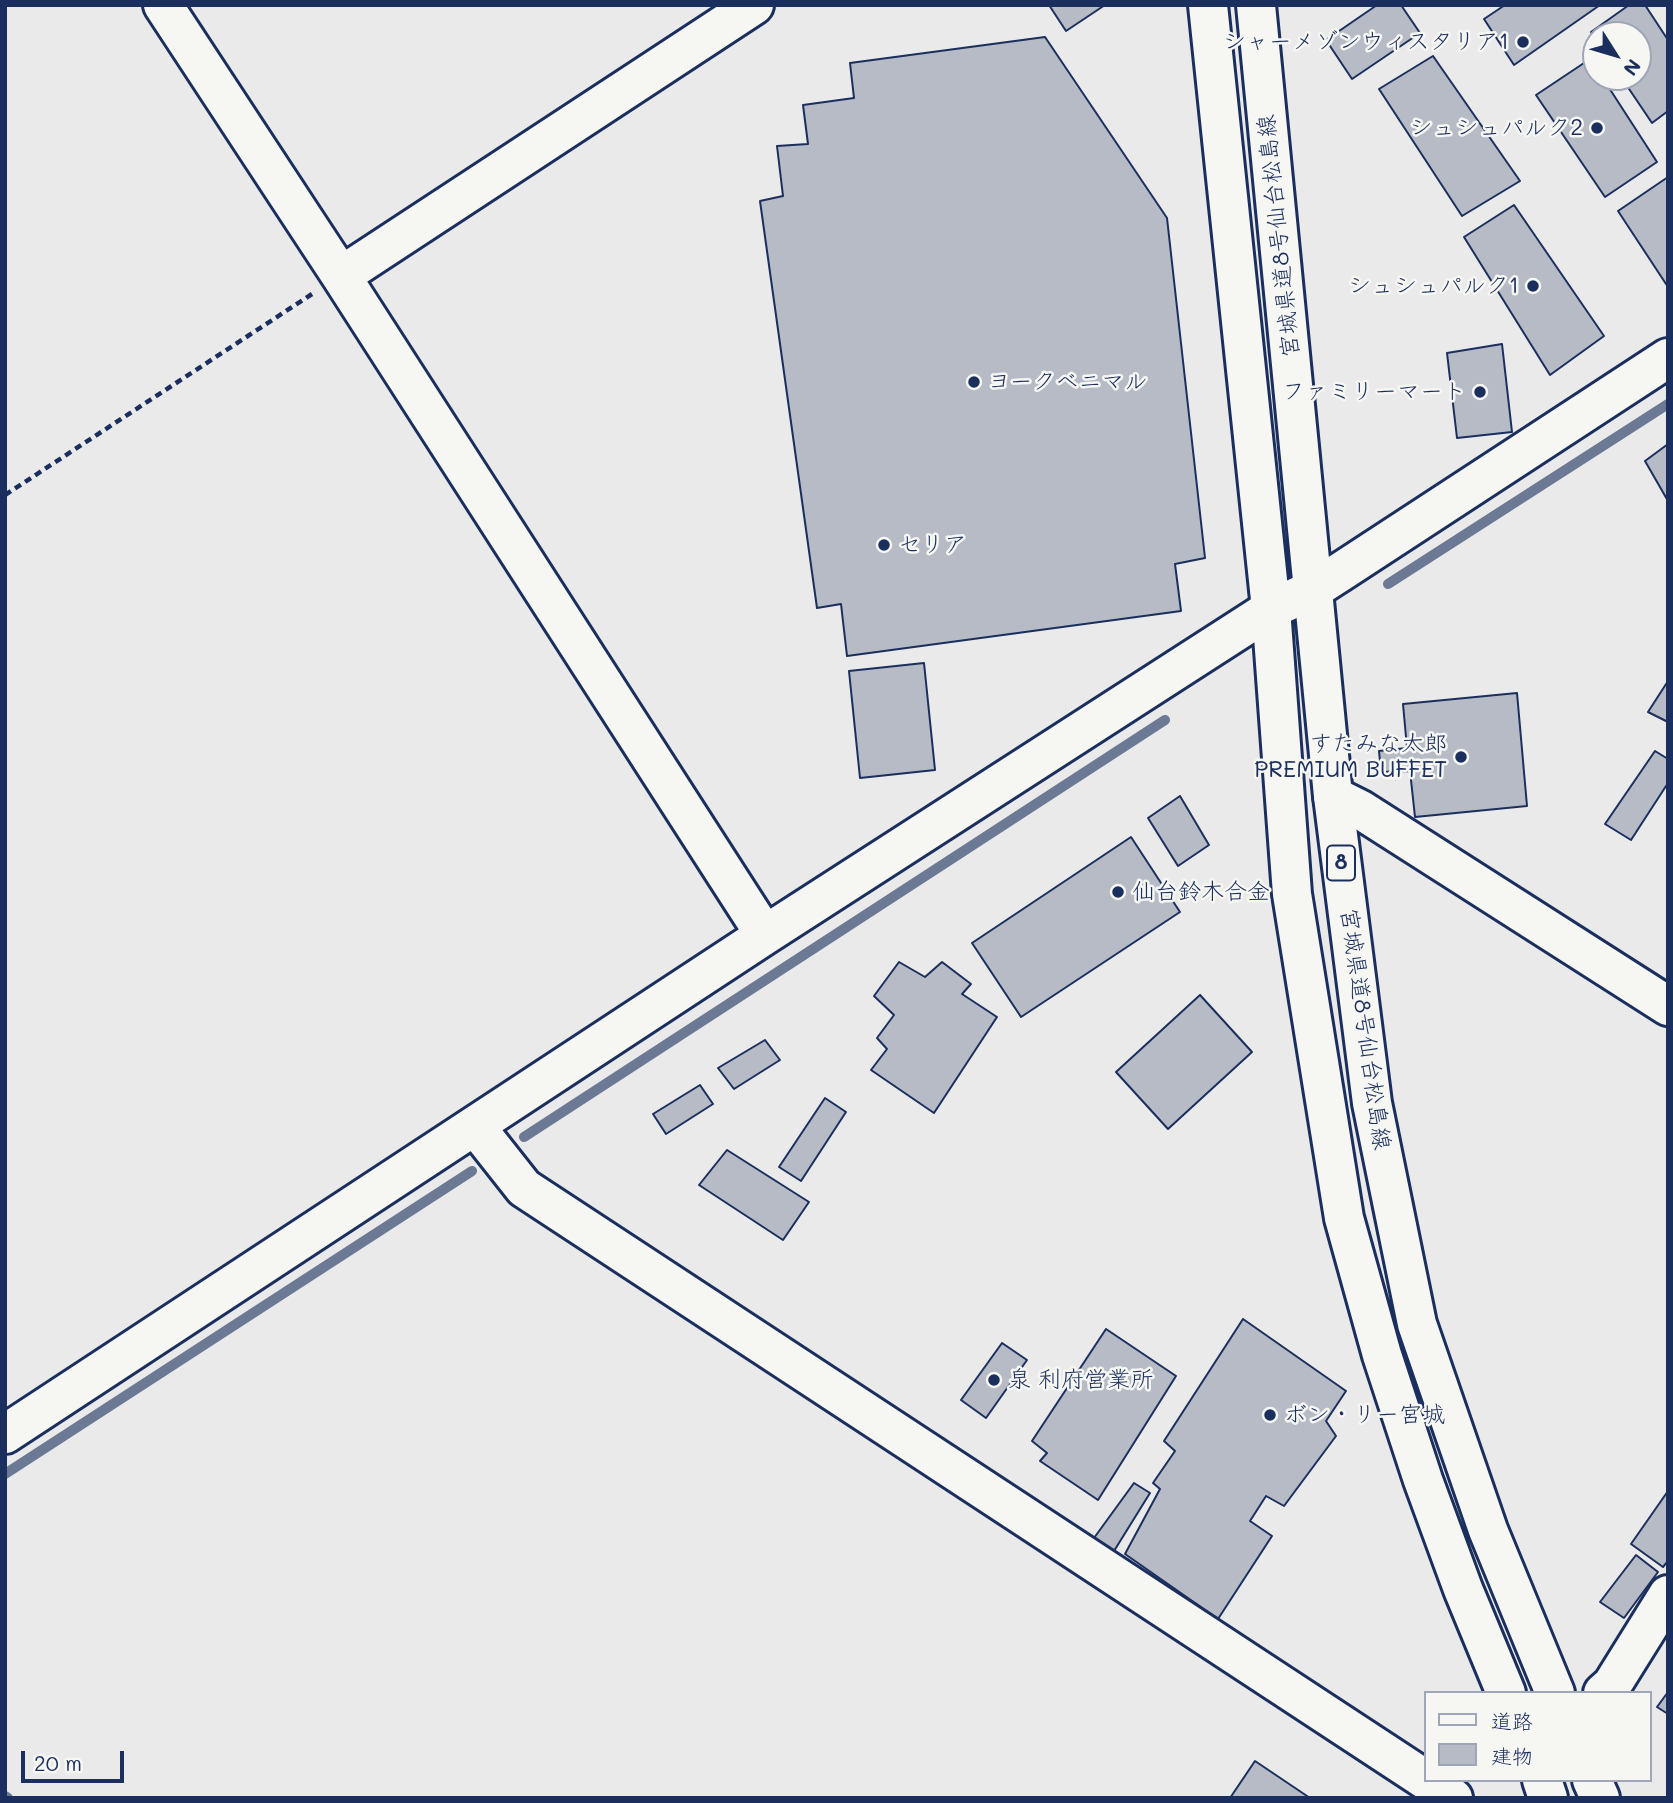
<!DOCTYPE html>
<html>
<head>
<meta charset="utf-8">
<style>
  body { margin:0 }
  #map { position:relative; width:1673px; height:1803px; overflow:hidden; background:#e9eae9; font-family:Mali,"Klee One",sans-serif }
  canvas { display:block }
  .frame { position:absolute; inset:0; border:7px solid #1b2f5e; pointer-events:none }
  .legend { position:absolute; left:1424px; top:1691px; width:228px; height:91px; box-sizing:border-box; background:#f6f6f2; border:2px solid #9ea6b7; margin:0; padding:9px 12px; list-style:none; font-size:21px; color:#1b2f5e }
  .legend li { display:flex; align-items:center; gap:14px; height:35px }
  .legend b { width:35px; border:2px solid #9ea6b7 }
  .north { position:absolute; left:1582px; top:21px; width:70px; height:70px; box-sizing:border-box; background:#f6f6f2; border:2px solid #9ea6b7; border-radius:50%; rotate:127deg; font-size:19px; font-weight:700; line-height:28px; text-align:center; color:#1b2f5e }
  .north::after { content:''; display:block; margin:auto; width:24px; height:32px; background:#1b2f5e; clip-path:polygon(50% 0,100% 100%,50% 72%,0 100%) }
  .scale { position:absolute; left:21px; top:1751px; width:103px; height:32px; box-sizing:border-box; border:4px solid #1b2f5e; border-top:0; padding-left:9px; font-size:21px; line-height:24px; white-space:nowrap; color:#1b2f5e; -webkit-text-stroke:5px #f6f6f2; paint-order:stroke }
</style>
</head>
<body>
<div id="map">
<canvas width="1673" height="1803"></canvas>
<div class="frame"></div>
<ul class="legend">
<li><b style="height:9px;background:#f6f6f2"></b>道路</li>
<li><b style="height:19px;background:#b6bbc6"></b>建物</li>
</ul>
<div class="north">N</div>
<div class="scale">20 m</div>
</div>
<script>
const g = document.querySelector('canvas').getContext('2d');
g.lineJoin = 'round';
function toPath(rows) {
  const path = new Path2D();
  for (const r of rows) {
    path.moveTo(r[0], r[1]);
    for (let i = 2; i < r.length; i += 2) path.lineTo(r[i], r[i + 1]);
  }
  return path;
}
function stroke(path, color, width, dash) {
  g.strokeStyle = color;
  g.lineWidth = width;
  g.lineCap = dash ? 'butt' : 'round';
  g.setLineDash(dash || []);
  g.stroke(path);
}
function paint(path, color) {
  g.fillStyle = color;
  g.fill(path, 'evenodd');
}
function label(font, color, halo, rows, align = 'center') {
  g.font = font + ' Mali,"Klee One",sans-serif';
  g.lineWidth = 5;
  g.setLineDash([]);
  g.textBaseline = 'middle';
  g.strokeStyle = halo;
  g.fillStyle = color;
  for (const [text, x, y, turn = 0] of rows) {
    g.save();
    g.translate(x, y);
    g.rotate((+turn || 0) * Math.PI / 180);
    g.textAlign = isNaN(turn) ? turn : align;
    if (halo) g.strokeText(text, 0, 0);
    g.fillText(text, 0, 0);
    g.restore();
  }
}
const stream = toPath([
  [1388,584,1668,404],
  [524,1137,1165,720],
  [5,1474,472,1171],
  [5,1796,8,1798]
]);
const building = toPath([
  [1049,5,1105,5,1066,31,1049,5],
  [1377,5,1401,5,1420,33,1352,79,1326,40,1377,5],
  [1505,5,1600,5,1514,65,1484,19,1505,5],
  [1629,5,1645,5,1668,40,1668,111,1652,123,1621,77,1638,77,1638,35,1596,35,1596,39,1591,32,1629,5],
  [1045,37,1167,218,1205,558,1175,564,1181,611,847,656,841,604,817,608,760,201,783,196,777,146,808,144,803,105,854,98,850,63,1045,37],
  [1433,56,1520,181,1462,216,1379,89,1433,56],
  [1590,59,1596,68,1596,77,1602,77,1657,162,1605,197,1536,95,1590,59],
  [1668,177,1668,287,1618,211,1668,177],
  [1514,205,1604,336,1550,375,1464,237,1514,205],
  [1502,344,1512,432,1457,438,1447,353,1502,344],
  [1668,444,1668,501,1645,461,1668,444],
  [924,663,935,770,860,778,849,671,924,663],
  [1668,681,1668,722,1648,712,1668,681],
  [1517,693,1527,806,1415,817,1410,771,1381,772,1379,751,1407,748,1403,704,1517,693],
  [1655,751,1668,759,1668,783,1631,840,1605,824,1655,751],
  [1180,796,1209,845,1178,866,1148,818,1180,796],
  [1131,837,1180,912,1021,1017,972,943,1131,837],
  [899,962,925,977,942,962,971,984,962,994,997,1017,934,1113,871,1070,887,1049,877,1038,894,1015,874,996,899,962],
  [1200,995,1252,1052,1168,1129,1116,1072,1200,995],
  [765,1040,780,1060,734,1089,718,1068,765,1040],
  [700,1085,713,1104,666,1134,653,1114,700,1085],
  [825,1098,846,1112,801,1181,779,1167,825,1098],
  [727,1150,809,1202,783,1240,699,1185,727,1150],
  [1243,1319,1346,1391,1326,1421,1336,1436,1284,1506,1266,1496,1250,1521,1272,1536,1218,1619,1125,1554,1160,1489,1153,1483,1175,1451,1164,1441,1243,1319],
  [1106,1329,1176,1376,1098,1500,1040,1461,1047,1453,1032,1441,1106,1329],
  [1002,1343,1027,1360,986,1418,961,1400,1002,1343],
  [1134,1483,1150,1493,1114,1551,1094,1538,1134,1483],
  [1668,1491,1668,1561,1663,1567,1631,1544,1668,1491],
  [1636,1555,1658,1572,1624,1618,1600,1602,1636,1555],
  [1668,1692,1668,1714,1657,1707,1668,1692],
  [1255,1761,1310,1798,1230,1798,1255,1761]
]);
const path = toPath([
  [5,495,312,294]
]);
const minor = toPath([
  [163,5,341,276,765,935],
  [341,276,754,5],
  [1333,796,1361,810,1668,1006],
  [475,1126,524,1188,1426,1780],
  [5,1434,765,935,1271,609,1314,589,1342,571,1668,358],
  [1603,1693,1612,1685,1668,1595],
  [1427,1780,1453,1798]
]);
const major = toPath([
  [1208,5,1271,609,1292,894,1344,1218,1382,1355,1423,1480,1463,1589,1506,1693],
  [1256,5,1333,796,1372,1103,1417,1324,1488,1530,1555,1693],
  [1542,1780,1548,1798],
  [1592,1780,1600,1798]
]);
const markers = [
  [1523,42,7,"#1b2f5e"],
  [1597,128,7,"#1b2f5e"],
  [1533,286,7,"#1b2f5e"],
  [974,382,7,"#1b2f5e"],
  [1480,392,7,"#1b2f5e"],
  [884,545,7,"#1b2f5e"],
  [1461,757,7,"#1b2f5e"],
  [1118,892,7,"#1b2f5e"],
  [994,1380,7,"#1b2f5e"],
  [1270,1415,7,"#1b2f5e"]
];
const shields = [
  [1341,863,28]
];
const shieldNames = [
  ["8",1341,863]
];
const poiNames = [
  ["シャーメゾンウィスタリア1",1509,42],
  ["シュシュパルク2",1583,128],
  ["シュシュパルク1",1519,286],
  ["ヨークベニマル",988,382,"left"],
  ["ファミリーマート",1466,392],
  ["セリア",898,545,"left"],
  ["すたみな太郎",1447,744],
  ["PREMIUM BUFFET",1447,770],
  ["仙台鈴木合金",1132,892,"left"],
  ["泉 利府営業所",1008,1380,"left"],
  ["ボン・リー宮城",1284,1415,"left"]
];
const streetNames = [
  ["宮城県道8号仙台松島線",1279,236,-96],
  ["宮城県道8号仙台松島線",1365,1029,82]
];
stroke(stream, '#6c7995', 10);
paint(building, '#b6bbc6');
stroke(building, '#1b2f5e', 2);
stroke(minor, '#1b2f5e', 44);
stroke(major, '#1b2f5e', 44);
stroke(path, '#1b2f5e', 4.5, [7, 5]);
stroke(minor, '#f6f6f2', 38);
stroke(major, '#f6f6f2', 38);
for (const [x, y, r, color] of markers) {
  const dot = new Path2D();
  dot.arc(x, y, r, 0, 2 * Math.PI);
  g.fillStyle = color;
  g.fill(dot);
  stroke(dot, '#f6f6f2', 2.5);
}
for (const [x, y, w] of shields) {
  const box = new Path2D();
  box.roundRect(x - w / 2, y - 17.5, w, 35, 5);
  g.fillStyle = '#f6f6f2';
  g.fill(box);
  stroke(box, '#1b2f5e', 2);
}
label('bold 21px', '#1b2f5e', null, shieldNames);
label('23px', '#1b2f5e', '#f6f6f2', poiNames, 'right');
label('23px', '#1b2f5e', '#f6f6f2', streetNames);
</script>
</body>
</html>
